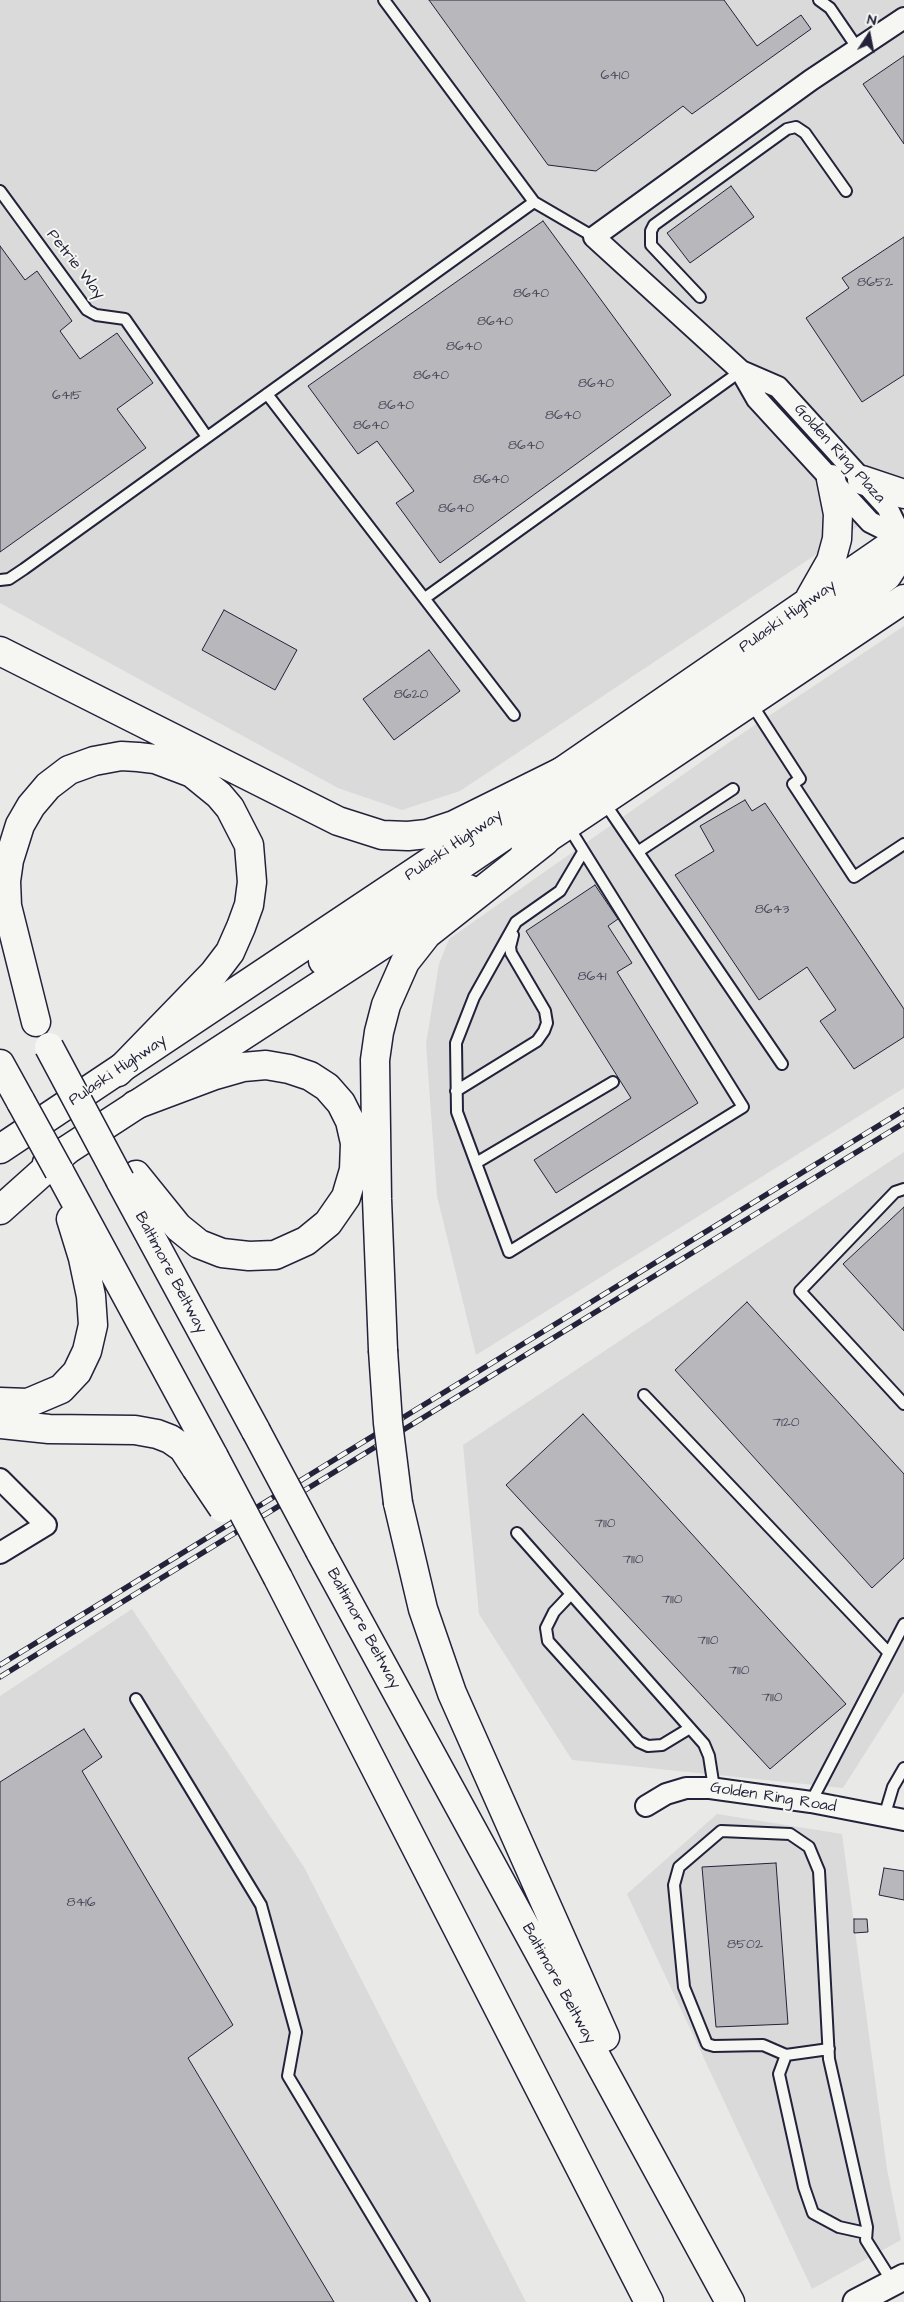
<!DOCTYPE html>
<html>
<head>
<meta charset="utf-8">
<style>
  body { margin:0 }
  #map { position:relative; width:904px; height:2302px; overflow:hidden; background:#e9e9e7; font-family:"Architects Daughter",sans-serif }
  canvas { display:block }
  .north { position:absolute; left:844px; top:10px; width:50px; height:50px; -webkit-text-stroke:4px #f6f6f2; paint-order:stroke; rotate:11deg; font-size:14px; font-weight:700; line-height:20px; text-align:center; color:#22223b }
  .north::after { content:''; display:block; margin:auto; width:18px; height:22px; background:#22223b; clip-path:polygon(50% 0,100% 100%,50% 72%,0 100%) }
</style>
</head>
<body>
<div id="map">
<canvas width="904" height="2302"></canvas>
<div class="north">N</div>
</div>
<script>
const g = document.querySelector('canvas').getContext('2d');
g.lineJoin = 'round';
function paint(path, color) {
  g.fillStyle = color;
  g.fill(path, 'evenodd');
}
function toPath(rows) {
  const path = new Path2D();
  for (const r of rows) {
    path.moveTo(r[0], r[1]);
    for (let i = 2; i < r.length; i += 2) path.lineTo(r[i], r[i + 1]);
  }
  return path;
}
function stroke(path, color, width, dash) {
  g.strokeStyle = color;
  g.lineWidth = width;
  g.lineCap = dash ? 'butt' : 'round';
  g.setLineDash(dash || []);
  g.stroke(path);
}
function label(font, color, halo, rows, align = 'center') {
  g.font = font + ' "Architects Daughter",sans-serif';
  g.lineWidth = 4;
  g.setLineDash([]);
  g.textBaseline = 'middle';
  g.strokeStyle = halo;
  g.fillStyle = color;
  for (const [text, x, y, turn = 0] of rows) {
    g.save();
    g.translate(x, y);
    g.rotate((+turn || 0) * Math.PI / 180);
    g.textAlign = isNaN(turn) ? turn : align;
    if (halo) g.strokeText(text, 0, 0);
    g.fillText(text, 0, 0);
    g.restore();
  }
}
const built = toPath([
  [0,0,904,0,904,496,460,791,402,810,338,788,0,603],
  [904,626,904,1088,476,1355,437,1196,426,1044,439,964,449,939,728,743],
  [904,1152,904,1692,843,1788,572,1760,479,1614,463,1445],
  [132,1609,304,1867,526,2302,0,2302,0,1696],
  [717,1814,842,1834,887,2169,901,2240,812,2289,627,1894]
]);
const building = toPath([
  [429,0,724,0,757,46,801,15,811,29,692,114,683,106,596,171,548,165,429,0],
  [904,56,904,144,863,84,904,56],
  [731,186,754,217,690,263,667,233,731,186],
  [543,221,671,395,440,563,396,503,414,491,377,441,358,454,308,386,543,221],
  [904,237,904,375,862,402,806,318,849,288,842,278,904,237],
  [0,246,25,280,37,271,72,321,60,331,80,359,117,333,153,383,117,409,146,448,0,552,0,246],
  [224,610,297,650,275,690,202,650,224,610],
  [429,650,460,691,394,740,363,699,429,650],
  [745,800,752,811,765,803,904,1009,904,1037,854,1069,820,1021,836,1010,807,967,759,1000,675,875,714,851,700,826,745,800],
  [595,885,618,919,608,926,632,963,617,972,698,1103,556,1193,534,1160,631,1098,526,931,595,885],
  [904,1207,904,1331,843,1264,904,1207],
  [747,1302,904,1474,904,1558,872,1588,675,1370,747,1302],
  [583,1414,846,1704,770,1769,506,1485,583,1414],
  [84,1729,102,1757,82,1771,233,2025,188,2058,334,2302,0,2302,0,1782,84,1729],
  [776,1863,788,2024,716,2027,702,1867,776,1863],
  [884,1868,904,1871,904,1900,879,1895,884,1868],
  [854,1919,867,1919,868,1932,854,1933,854,1919]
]);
const service = toPath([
  [384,0,534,202,594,237],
  [819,0,830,8,858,49],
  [0,191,87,310,96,315,125,319,207,437],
  [700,297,651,245,651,231,654,225,787,129,796,127,805,133,846,191],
  [267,394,514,715],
  [0,580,9,579,24,569,534,202],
  [425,598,741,371],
  [751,703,800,779,793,784,854,877,904,844],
  [604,802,782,1064],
  [568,826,743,1107,509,1252,457,1112,456,1043,474,997,516,922,560,891,583,852],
  [639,851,733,789],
  [456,1091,537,1041,544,1031,547,1023,545,1011,511,953,510,947,513,935],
  [476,1163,613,1082],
  [904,1189,895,1192,800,1291,904,1404],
  [644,1395,888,1652],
  [517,1533,704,1744,709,1756,714,1788],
  [571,1594,554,1612,546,1628,548,1641,639,1742,648,1746,662,1745,690,1728],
  [136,1699,261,1905,296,2032,288,2076,424,2302],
  [811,1802,904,1624],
  [884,1817,893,1787,904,1768],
  [829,2049,786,2055,779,2074,804,2187,813,2213,839,2227,866,2233],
  [786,2055,763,2045,714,2046,707,2044,684,1987,674,1885,679,1867,721,1831,790,1834,809,1847,819,1871,829,2059,867,2227,866,2240,893,2283]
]);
const minor = toPath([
  [741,371,757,399,870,522,902,538],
  [902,538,887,507,778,387,741,371,594,237,811,80,904,18],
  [0,1479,46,1525,0,1553],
  [646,1806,666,1794,686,1788,710,1788,811,1802,904,1820]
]);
const tertiary = toPath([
  [856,2302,904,2277]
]);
const trunk = toPath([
  [862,480,904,494],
  [810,598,831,561,837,539,838,514,831,479],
  [525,853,904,599],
  [323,961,389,914,879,582,887,576,896,562,902,538],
  [0,1149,448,850,904,536],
  [47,1163,468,889]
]);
const motorway = toPath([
  [0,651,338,821,382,835,408,836,427,834,454,825,567,769],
  [36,1022,7,906,6,881,9,860,20,825,31,806,48,786,69,770,94,761,121,756,138,757,155,759,192,773,219,795,230,808,249,845,252,882,249,905,241,927,230,952,214,973,118,1072],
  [0,1064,21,1102],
  [135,1105,215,1075,243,1067,266,1065,289,1069,310,1076,327,1087,341,1103,350,1121,355,1143,354,1170,346,1197,328,1223,306,1241,275,1255,249,1256,222,1253,199,1244,178,1227,136,1175],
  [59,1171,214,1457],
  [120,1180,256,1431],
  [0,1210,66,1151],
  [383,1350,377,1199,375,1060,379,1032,386,1005,405,962,427,934,545,841],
  [0,1402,28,1403,61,1389,77,1372,87,1351,93,1325,91,1296,83,1258,71,1219],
  [0,1424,49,1429,135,1430,157,1434,170,1439,183,1448,196,1468],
  [398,1503,423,1609,452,1693,605,2037],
  [320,1551,730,2302],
  [278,1578,649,2302]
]);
const rail = toPath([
  [0,1665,904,1110],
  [0,1677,904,1123]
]);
const motorwayBridge = toPath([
  [49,1047,120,1180],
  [21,1102,59,1171],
  [383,1350,388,1423,398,1503],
  [256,1431,320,1551],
  [214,1457,278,1578],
  [196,1468,223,1508]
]);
const numberNames = [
  ["6410",615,76],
  ["8652",875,283],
  ["8640",531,294],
  ["8640",495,322],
  ["8640",464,347],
  ["8640",431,376],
  ["8640",596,384],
  ["6415",67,396],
  ["8640",396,406],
  ["8640",563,416],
  ["8640",371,426],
  ["8640",526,446],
  ["8640",491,480],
  ["8640",456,509],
  ["8620",411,695],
  ["8643",772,910],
  ["8641",592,977],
  ["7120",786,1423],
  ["7110",605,1524],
  ["7110",633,1560],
  ["7110",672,1600],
  ["7110",708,1641],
  ["7110",739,1671],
  ["7110",772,1698],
  ["8416",81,1903],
  ["8502",745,1945]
];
const streetNames = [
  ["Petrie Way",75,265,52],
  ["Golden Ring Plaza",839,454,48],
  ["Pulaski Highway",788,617,-35],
  ["Pulaski Highway",454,846,-34],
  ["Pulaski Highway",118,1071,-34],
  ["Baltimore Beltway",170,1273,62],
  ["Baltimore Beltway",363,1629,61],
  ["Golden Ring Road",773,1798,9],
  ["Baltimore Beltway",558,1984,61]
];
paint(built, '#dadada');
paint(building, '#b8b8bc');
stroke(building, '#22223b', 1);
stroke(service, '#22223b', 14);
stroke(minor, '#22223b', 24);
stroke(tertiary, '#22223b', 29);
stroke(trunk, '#22223b', 31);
stroke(motorway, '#22223b', 31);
stroke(service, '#f6f6f2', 10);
stroke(minor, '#f6f6f2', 20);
stroke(tertiary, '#f6f6f2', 25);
stroke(trunk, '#f6f6f2', 28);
stroke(motorway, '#f6f6f2', 28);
stroke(rail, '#22223b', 5.5);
stroke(rail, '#f6f6f2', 4, [11]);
stroke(motorwayBridge, '#22223b', 31, []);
stroke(motorwayBridge, '#f6f6f2', 28);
label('14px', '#48485b', null, numberNames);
label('16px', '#22223b', '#f6f6f2', streetNames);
</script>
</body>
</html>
